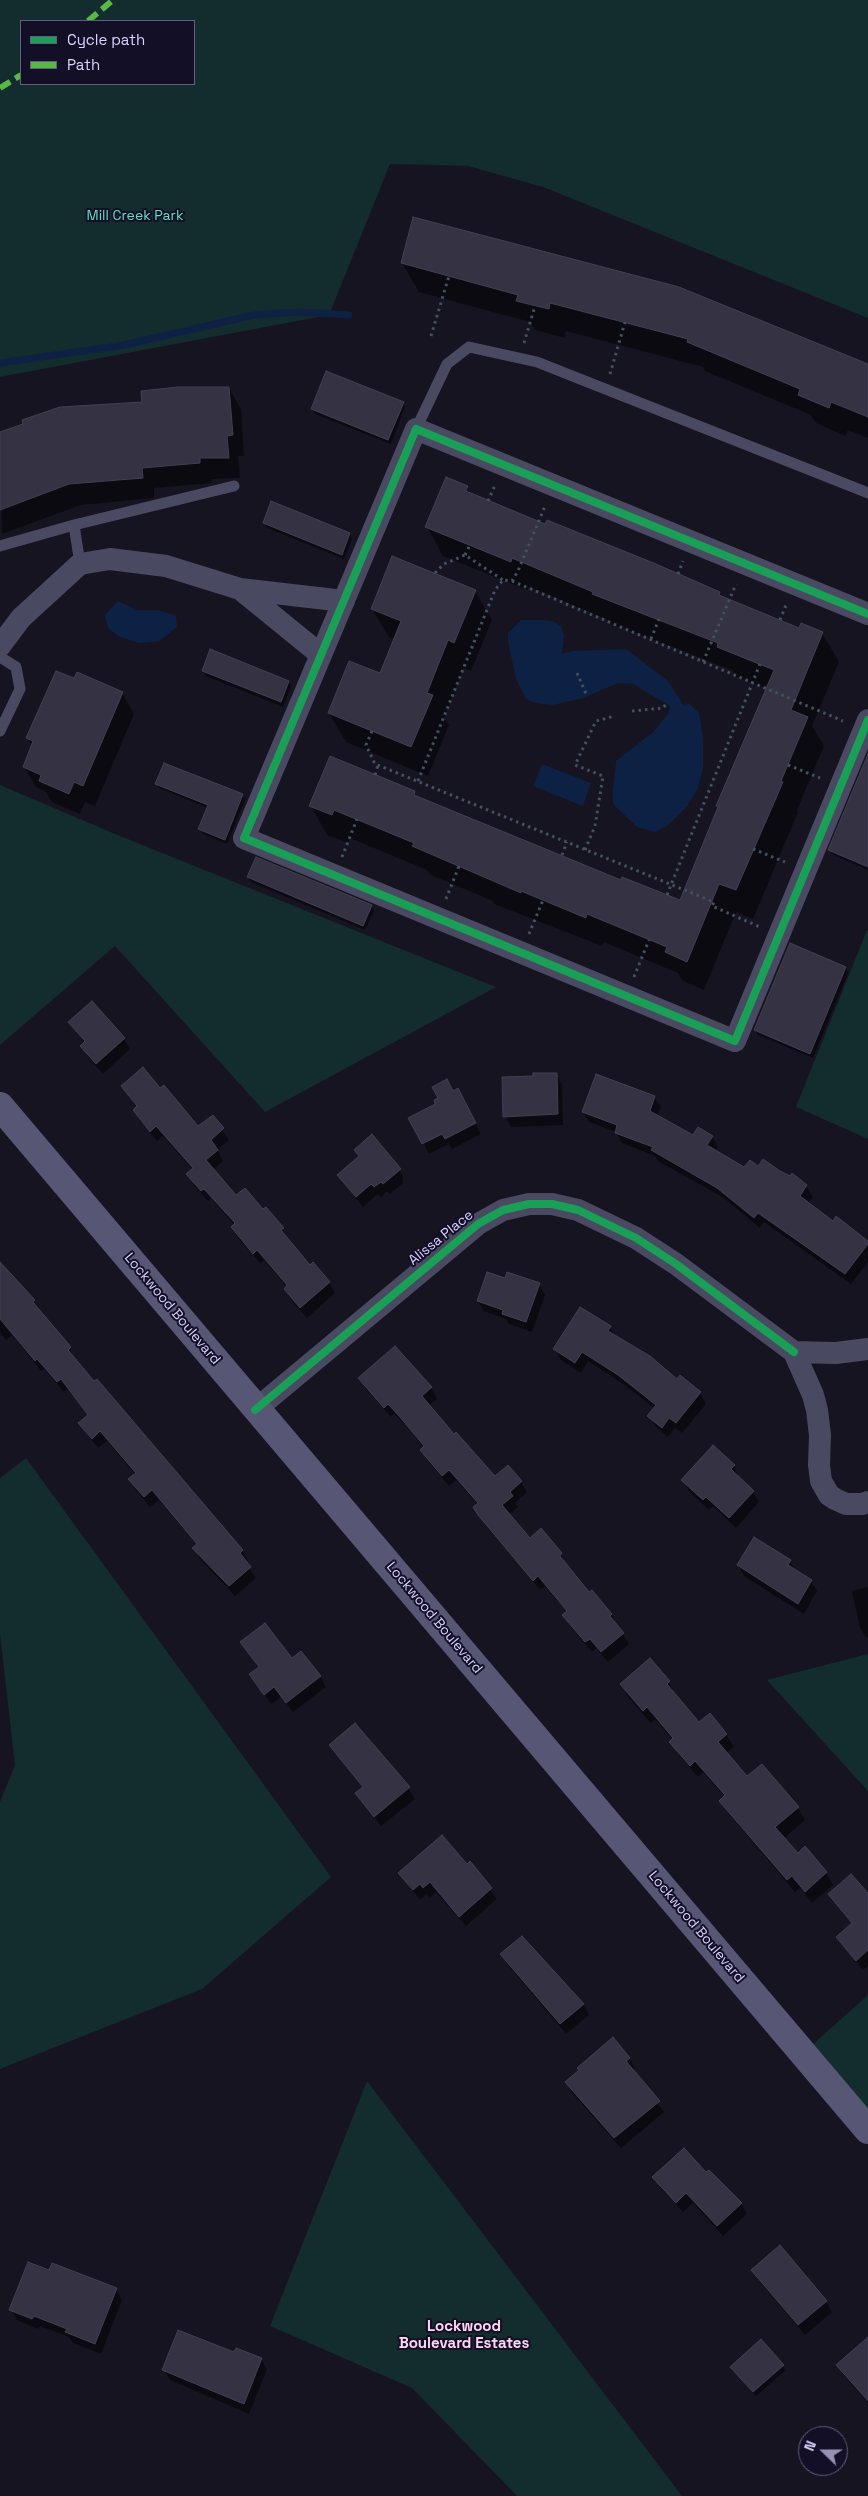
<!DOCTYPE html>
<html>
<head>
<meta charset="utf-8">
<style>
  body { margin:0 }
  #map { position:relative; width:868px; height:2496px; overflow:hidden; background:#161421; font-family:"Space Grotesk",sans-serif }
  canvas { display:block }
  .legend { position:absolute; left:20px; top:20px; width:175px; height:65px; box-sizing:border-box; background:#130f26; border:1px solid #625e7d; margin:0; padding:6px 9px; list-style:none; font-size:15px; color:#d9d4ff }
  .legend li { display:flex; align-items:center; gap:10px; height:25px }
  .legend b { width:25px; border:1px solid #625e7d }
  .north { position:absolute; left:798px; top:2426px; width:50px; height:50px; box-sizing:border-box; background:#130f26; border:1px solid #625e7d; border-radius:50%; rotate:292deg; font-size:14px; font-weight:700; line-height:20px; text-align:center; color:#d9d4ff }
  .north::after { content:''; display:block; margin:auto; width:18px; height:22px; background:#9591b1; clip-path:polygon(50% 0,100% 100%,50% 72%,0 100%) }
</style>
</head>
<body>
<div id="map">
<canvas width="868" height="2496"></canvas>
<ul class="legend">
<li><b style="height:6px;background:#1a9f57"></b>Cycle path</li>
<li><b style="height:6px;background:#58b947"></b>Path</li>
</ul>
<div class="north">N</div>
</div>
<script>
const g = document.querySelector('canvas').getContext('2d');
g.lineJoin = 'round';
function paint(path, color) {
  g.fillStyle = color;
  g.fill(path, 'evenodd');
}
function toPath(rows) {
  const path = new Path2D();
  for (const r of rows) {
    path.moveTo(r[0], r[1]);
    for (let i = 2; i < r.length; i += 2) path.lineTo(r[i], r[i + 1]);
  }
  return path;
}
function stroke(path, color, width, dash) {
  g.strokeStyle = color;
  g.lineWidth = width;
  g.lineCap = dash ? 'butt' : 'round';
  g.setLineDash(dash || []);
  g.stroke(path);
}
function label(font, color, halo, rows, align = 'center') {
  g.font = font + ' "Space Grotesk",sans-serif';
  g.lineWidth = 4;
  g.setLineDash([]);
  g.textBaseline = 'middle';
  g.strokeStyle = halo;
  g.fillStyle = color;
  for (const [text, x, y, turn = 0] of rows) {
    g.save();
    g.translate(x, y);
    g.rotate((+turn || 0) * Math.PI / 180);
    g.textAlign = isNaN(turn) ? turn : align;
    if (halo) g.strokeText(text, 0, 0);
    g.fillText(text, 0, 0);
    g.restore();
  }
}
const green = toPath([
  [0,0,868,0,868,318,543,187,468,166,390,164,329,315,0,377],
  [21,21,194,21,194,84,21,84],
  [0,785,115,834,496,987,265,1112,115,946,0,1045],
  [867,930,868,931,868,1139,796,1107],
  [26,1458,331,1877,202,1989,0,2069,0,1802,15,1765,0,1634,0,1478],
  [868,1654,868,1791,767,1680],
  [868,1995,868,2130,803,2053],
  [367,2081,682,2496,517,2496,412,2388,270,2326]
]);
const water = toPath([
  [118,601,138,610,158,610,176,616,177,627,159,641,139,643,118,636,108,628,105,615],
  [521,620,543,620,553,621,561,626,564,636,562,654,572,651,626,649,668,681,684,706,689,703,699,713,703,738,703,767,698,788,688,805,667,826,655,832,637,827,613,804,613,790,616,761,653,732,668,714,670,706,633,684,618,683,583,698,553,705,535,703,526,699,516,679,508,642,508,633],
  [542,764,591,783,583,806,533,786]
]);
const shadow = toPath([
  [402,263,868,365,868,438,848,430,845,436,816,423,811,415,705,371,703,367,566,331,565,338,535,330,530,322,419,292],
  [229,388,241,409,244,456,238,456,240,478,211,479,212,483,154,488,154,498,81,505,2,534,0,433,144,403],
  [403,403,405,407,391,444,315,414,312,409],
  [467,487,471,495,719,592,723,598,799,630,822,633,839,662,812,726,824,746,797,810,798,812,753,919,736,912,704,990,683,981,678,973,604,942,602,946,494,904,493,901,431,875,427,870,350,838,348,843,327,835,311,806,414,792,417,797,622,881,681,902,719,809,717,806,768,689,735,676,732,670,610,623,608,620,529,587,527,590,443,556,427,527],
  [264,523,350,534,352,539,344,559,267,528],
  [475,591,492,620,471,671,464,668,444,718,449,725,428,776,346,742,329,713,380,675,395,640,389,637,372,609],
  [203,671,289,682,291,687,283,707,206,676],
  [75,680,122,693,134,714,95,806,85,802,80,814,52,802,46,792,36,787,24,767,32,746,28,738],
  [868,756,868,870,833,855,830,850],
  [157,784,242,795,245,800,227,844,203,834,200,829,208,808,159,788],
  [248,877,371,906,374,911,365,930,251,882],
  [790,945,846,968,848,973,813,1058,758,1035,755,1030],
  [70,1022,124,1039,130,1049,103,1074,88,1057,82,1046,85,1043],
  [556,1074,562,1085,563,1125,511,1127,505,1116,535,1077],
  [122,1086,160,1089,197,1128,212,1116,229,1140,217,1150,223,1161,213,1170,236,1197,263,1211,283,1228,287,1240,310,1267,329,1282,335,1293,307,1318,291,1300,285,1289,287,1287,264,1260,260,1263,238,1238,232,1227,234,1225,211,1198,208,1201,194,1185,188,1174,193,1170,163,1136,157,1141,140,1121,134,1110,137,1108],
  [453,1092,463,1100,481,1134,452,1149,449,1144,429,1154,410,1118,437,1104],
  [654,1097,661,1107,657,1116,693,1137,712,1136,718,1147,715,1152,745,1169,759,1167,779,1172,790,1178,792,1175,806,1186,813,1197,807,1204,833,1223,868,1242,868,1262,851,1284,764,1222,760,1228,724,1198,658,1161,655,1156,622,1143,616,1132,589,1122,583,1112],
  [355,1150,397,1165,403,1177,403,1183,390,1194,387,1191,381,1197,378,1194,363,1207,338,1175,359,1157],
  [0,1263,34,1301,70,1348,74,1360,242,1550,248,1561,246,1563,256,1578,235,1596,200,1559,194,1548,197,1545,159,1500,150,1507,136,1490,130,1479,136,1475,107,1441,98,1448,86,1433,80,1423,88,1416,68,1389,64,1392,44,1369,41,1371,12,1335,6,1340,0,1333],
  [505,1280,539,1284,545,1295,532,1332,509,1324,506,1319,484,1311,478,1301],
  [610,1327,615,1337,677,1381,700,1393,706,1404,682,1433,675,1428,668,1437,655,1426,649,1416,655,1409,626,1386,588,1361,581,1373,561,1360,555,1349],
  [360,1378,431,1388,437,1399,428,1406,454,1436,495,1478,508,1467,521,1482,527,1492,515,1503,518,1507,509,1515,530,1539,541,1530,561,1554,566,1566,589,1594,611,1614,629,1644,608,1662,596,1648,592,1652,570,1626,564,1615,567,1612,545,1586,540,1590,485,1525,474,1508,478,1505,456,1480,449,1486,428,1461,422,1451,424,1448,407,1427,394,1414,391,1417,366,1389],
  [734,1466,739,1478,753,1492,759,1502,736,1528,713,1506,709,1510,689,1491,683,1480],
  [790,1561,796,1572,811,1581,817,1591,804,1614,744,1576,738,1565],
  [868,1587,868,1637,866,1638,860,1627,852,1591],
  [241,1643,291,1660,320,1676,326,1687,293,1712,281,1697,271,1704,251,1675,259,1668],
  [669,1682,675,1695,699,1723,726,1734,734,1747,726,1753,747,1778,798,1808,805,1820,783,1839,797,1855,826,1873,833,1885,812,1903,800,1888,795,1892,728,1813,721,1801,725,1797,703,1772,698,1777,678,1754,671,1742,673,1740,655,1719,651,1723,628,1697,621,1684],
  [331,1745,408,1788,415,1799,381,1826,356,1793,363,1788],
  [470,1863,497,1899,466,1926,436,1892,430,1898,426,1894,420,1900,400,1873,467,1866],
  [829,1895,868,1895,868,1966,863,1970,837,1937,852,1924],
  [502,1955,583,2004,589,2015,566,2034,508,1965],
  [629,2058,635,2069,633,2071,664,2112,621,2148,572,2093,566,2082],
  [654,2177,741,2203,747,2214,723,2236,693,2203,683,2212,660,2187],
  [753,2270,826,2301,832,2312,805,2335,759,2281],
  [50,2271,116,2289,122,2300,101,2354,73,2343,69,2337,40,2326,38,2329,17,2320,11,2310],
  [868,2351,868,2403,844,2376,838,2366],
  [261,2359,267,2369,249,2414,170,2380,164,2370],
  [783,2366,785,2371,756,2396,731,2367]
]);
const stream = toPath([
  [0,363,124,345,254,315,299,312,349,315]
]);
const building = toPath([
  [413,217,679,287,868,364,868,417,831,402,829,408,798,395,800,389,687,342,688,339,550,303,549,309,516,301,518,295,401,263,413,217],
  [326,371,404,402,388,440,311,409,326,371],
  [178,387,229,387,233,435,227,436,229,458,200,458,200,463,142,468,143,478,69,484,0,510,0,432,23,424,22,420,60,407,142,402,141,391,178,387],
  [446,477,468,486,466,491,545,524,547,520,656,564,720,592,719,595,799,628,801,623,823,632,791,710,808,717,781,781,783,782,736,890,719,884,687,962,665,952,667,947,587,914,586,918,521,891,521,893,412,846,414,843,334,810,332,815,309,806,330,756,415,791,414,795,621,880,622,877,680,900,718,807,716,806,774,670,717,647,718,643,592,594,593,592,512,558,511,562,425,527,446,477],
  [271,501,350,533,342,555,263,523,271,501],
  [392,556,476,590,454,643,448,640,427,693,433,695,411,747,328,713,349,661,380,673,401,621,371,609,392,556],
  [210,649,289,681,281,702,202,671,210,649],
  [56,671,74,678,77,672,123,692,83,786,74,782,69,794,39,781,41,775,23,767,33,741,26,738,56,671],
  [868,754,868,867,828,850,868,754],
  [164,763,243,794,225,840,198,829,208,805,155,784,164,763],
  [256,857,372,905,363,926,247,877,256,857],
  [790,943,846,967,810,1054,754,1030,790,943],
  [92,1001,125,1038,96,1064,80,1046,85,1041,68,1022,92,1001],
  [143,1067,160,1088,164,1085,198,1126,213,1115,224,1128,211,1140,218,1150,206,1160,236,1195,245,1188,263,1209,266,1207,284,1228,281,1230,310,1265,313,1262,330,1282,300,1308,284,1289,287,1285,257,1250,253,1254,245,1244,231,1227,235,1223,204,1189,201,1191,186,1174,193,1168,156,1126,150,1132,133,1110,137,1106,121,1086,143,1067],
  [533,1073,557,1073,558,1114,503,1117,502,1077,533,1076,533,1073],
  [596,1074,655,1096,650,1111,693,1135,698,1127,713,1136,707,1145,744,1167,750,1160,758,1166,763,1159,780,1171,790,1176,792,1173,807,1185,800,1196,833,1221,836,1216,868,1241,868,1244,845,1274,758,1213,754,1218,717,1188,651,1150,653,1147,615,1133,617,1125,582,1112,596,1074],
  [447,1079,453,1091,458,1088,476,1123,445,1139,442,1134,422,1144,408,1118,435,1104,434,1100,438,1098,432,1087,447,1079],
  [372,1134,401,1169,383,1184,381,1182,374,1187,371,1184,356,1197,337,1175,359,1156,354,1150,372,1134],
  [0,1262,35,1300,33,1302,71,1347,68,1350,94,1381,97,1379,243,1550,240,1553,251,1567,229,1586,192,1548,197,1544,152,1490,144,1497,128,1479,136,1473,100,1431,92,1439,78,1423,88,1415,61,1379,57,1382,37,1359,35,1361,0,1319,0,1262],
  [487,1272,505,1278,507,1272,540,1283,526,1322,502,1314,503,1310,477,1301,487,1272],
  [580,1307,611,1326,608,1331,650,1356,677,1379,680,1375,701,1392,676,1423,669,1418,662,1428,647,1416,656,1405,618,1375,582,1352,575,1363,553,1349,580,1307],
  [395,1346,432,1387,422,1396,454,1434,456,1432,495,1476,508,1465,522,1481,510,1492,513,1496,502,1505,530,1538,541,1528,562,1553,560,1556,589,1592,592,1590,612,1614,610,1616,624,1633,601,1652,590,1639,585,1642,562,1615,567,1611,538,1576,533,1581,478,1515,473,1507,478,1503,449,1470,442,1476,420,1450,424,1446,399,1416,388,1404,384,1408,358,1378,395,1346],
  [713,1445,735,1465,731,1469,754,1491,729,1518,706,1497,703,1500,681,1480,713,1445],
  [754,1537,791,1560,788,1565,812,1580,798,1604,737,1565,754,1537],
  [265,1623,292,1658,301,1651,321,1676,286,1703,274,1687,264,1695,249,1674,259,1667,240,1642,265,1623],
  [650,1658,670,1681,667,1684,699,1722,710,1713,727,1734,718,1742,747,1776,762,1764,799,1807,775,1827,798,1853,805,1846,827,1872,805,1892,792,1876,787,1880,719,1801,725,1795,695,1761,690,1766,669,1742,673,1738,647,1707,643,1711,620,1684,650,1658],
  [355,1723,410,1787,374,1817,355,1793,363,1787,329,1745,355,1723],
  [442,1835,467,1864,470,1861,492,1888,459,1917,430,1882,423,1888,420,1884,413,1890,398,1873,442,1835],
  [851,1874,868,1893,868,1950,856,1961,836,1937,852,1923,828,1894,851,1874],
  [522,1936,584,2004,560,2024,500,1954,522,1936],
  [613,2037,630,2058,626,2061,660,2101,614,2138,565,2082,579,2070,577,2068,613,2037],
  [684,2148,706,2172,709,2170,742,2203,717,2226,686,2193,676,2203,652,2177,684,2148],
  [780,2245,827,2301,798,2325,751,2270,780,2245],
  [28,2262,49,2270,52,2263,117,2288,95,2344,65,2332,67,2329,34,2316,32,2319,9,2310,28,2262],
  [178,2330,234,2352,236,2348,262,2358,244,2404,162,2370,178,2330],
  [868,2337,868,2401,836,2365,868,2337],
  [761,2339,784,2365,753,2392,730,2367,761,2339]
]);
const path = toPath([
  [431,336,449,276],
  [524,343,535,306],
  [610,374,625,322],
  [488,501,495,485],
  [465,555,470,545],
  [435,573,444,564,465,555,503,580],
  [678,574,683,561],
  [512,581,843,721],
  [780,620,786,605],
  [651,639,659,619],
  [703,662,736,584],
  [577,673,587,696],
  [632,711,663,708,667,703],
  [372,731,366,745,375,764,714,902,712,906,760,927],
  [788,765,820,778],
  [375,775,378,765],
  [418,781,495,590,503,580,512,581,518,571,545,506],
  [753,849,785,862],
  [585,850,595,826,603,776,575,765,596,721,615,716],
  [562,855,567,842],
  [342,857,357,819],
  [667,895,760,664],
  [446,899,459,866],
  [529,934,543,900],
  [634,977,649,940]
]);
const service = toPath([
  [416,429,447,364,469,347,537,362,868,493],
  [74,525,234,486],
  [0,546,74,525,80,564],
  [0,657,16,667,20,689,0,731]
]);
const minor = toPath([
  [240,589,321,655],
  [868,614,416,429,244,838,735,1041,868,720],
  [0,646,21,618,80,564,110,559,166,566,240,589,344,601],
  [868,1349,836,1353,794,1352,813,1395,817,1410,820,1435,819,1465,821,1481,829,1495,835,1499,846,1504,862,1504,868,1502],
  [255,1410,478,1224,503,1210,529,1204,552,1204,578,1210,636,1238,676,1264,794,1352]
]);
const secondary = toPath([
  [0,1106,868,2130]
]);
const quiet = toPath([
  [88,21,113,0],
  [0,88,21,75]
]);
const cycleway = toPath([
  [868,614,416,429,244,838,735,1041,868,720],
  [255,1410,478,1224,503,1210,529,1204,552,1204,578,1210,636,1238,676,1264,794,1352]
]);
const parkNames = [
  ["Mill Creek Park",135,216]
];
const streetNames = [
  ["Alissa Place",441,1238,-39],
  ["Lockwood Boulevard",172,1309,50],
  ["Lockwood Boulevard",434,1618,50],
  ["Lockwood Boulevard",696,1927,50]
];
const neighbourhoodNames = [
  ["Lockwood",464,2327],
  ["Boulevard Estates",464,2344]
];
paint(green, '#132c2d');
paint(water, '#0d2144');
paint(shadow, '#0007');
stroke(stream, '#0d2144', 7);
paint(building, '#343243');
stroke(building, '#433f54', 1);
stroke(path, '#44505f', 3, [2.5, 4]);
stroke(service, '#4a4962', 11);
stroke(minor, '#4a4962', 22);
stroke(secondary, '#575674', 28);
stroke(quiet, '#58b947', 6, [12, 6]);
stroke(cycleway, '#1a9f57', 8);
label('14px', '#5fe0c0', '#130f26', parkNames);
label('14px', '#d9d4ff', '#130f26', streetNames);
label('bold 15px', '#ffd6f0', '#130f26', neighbourhoodNames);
</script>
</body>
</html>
